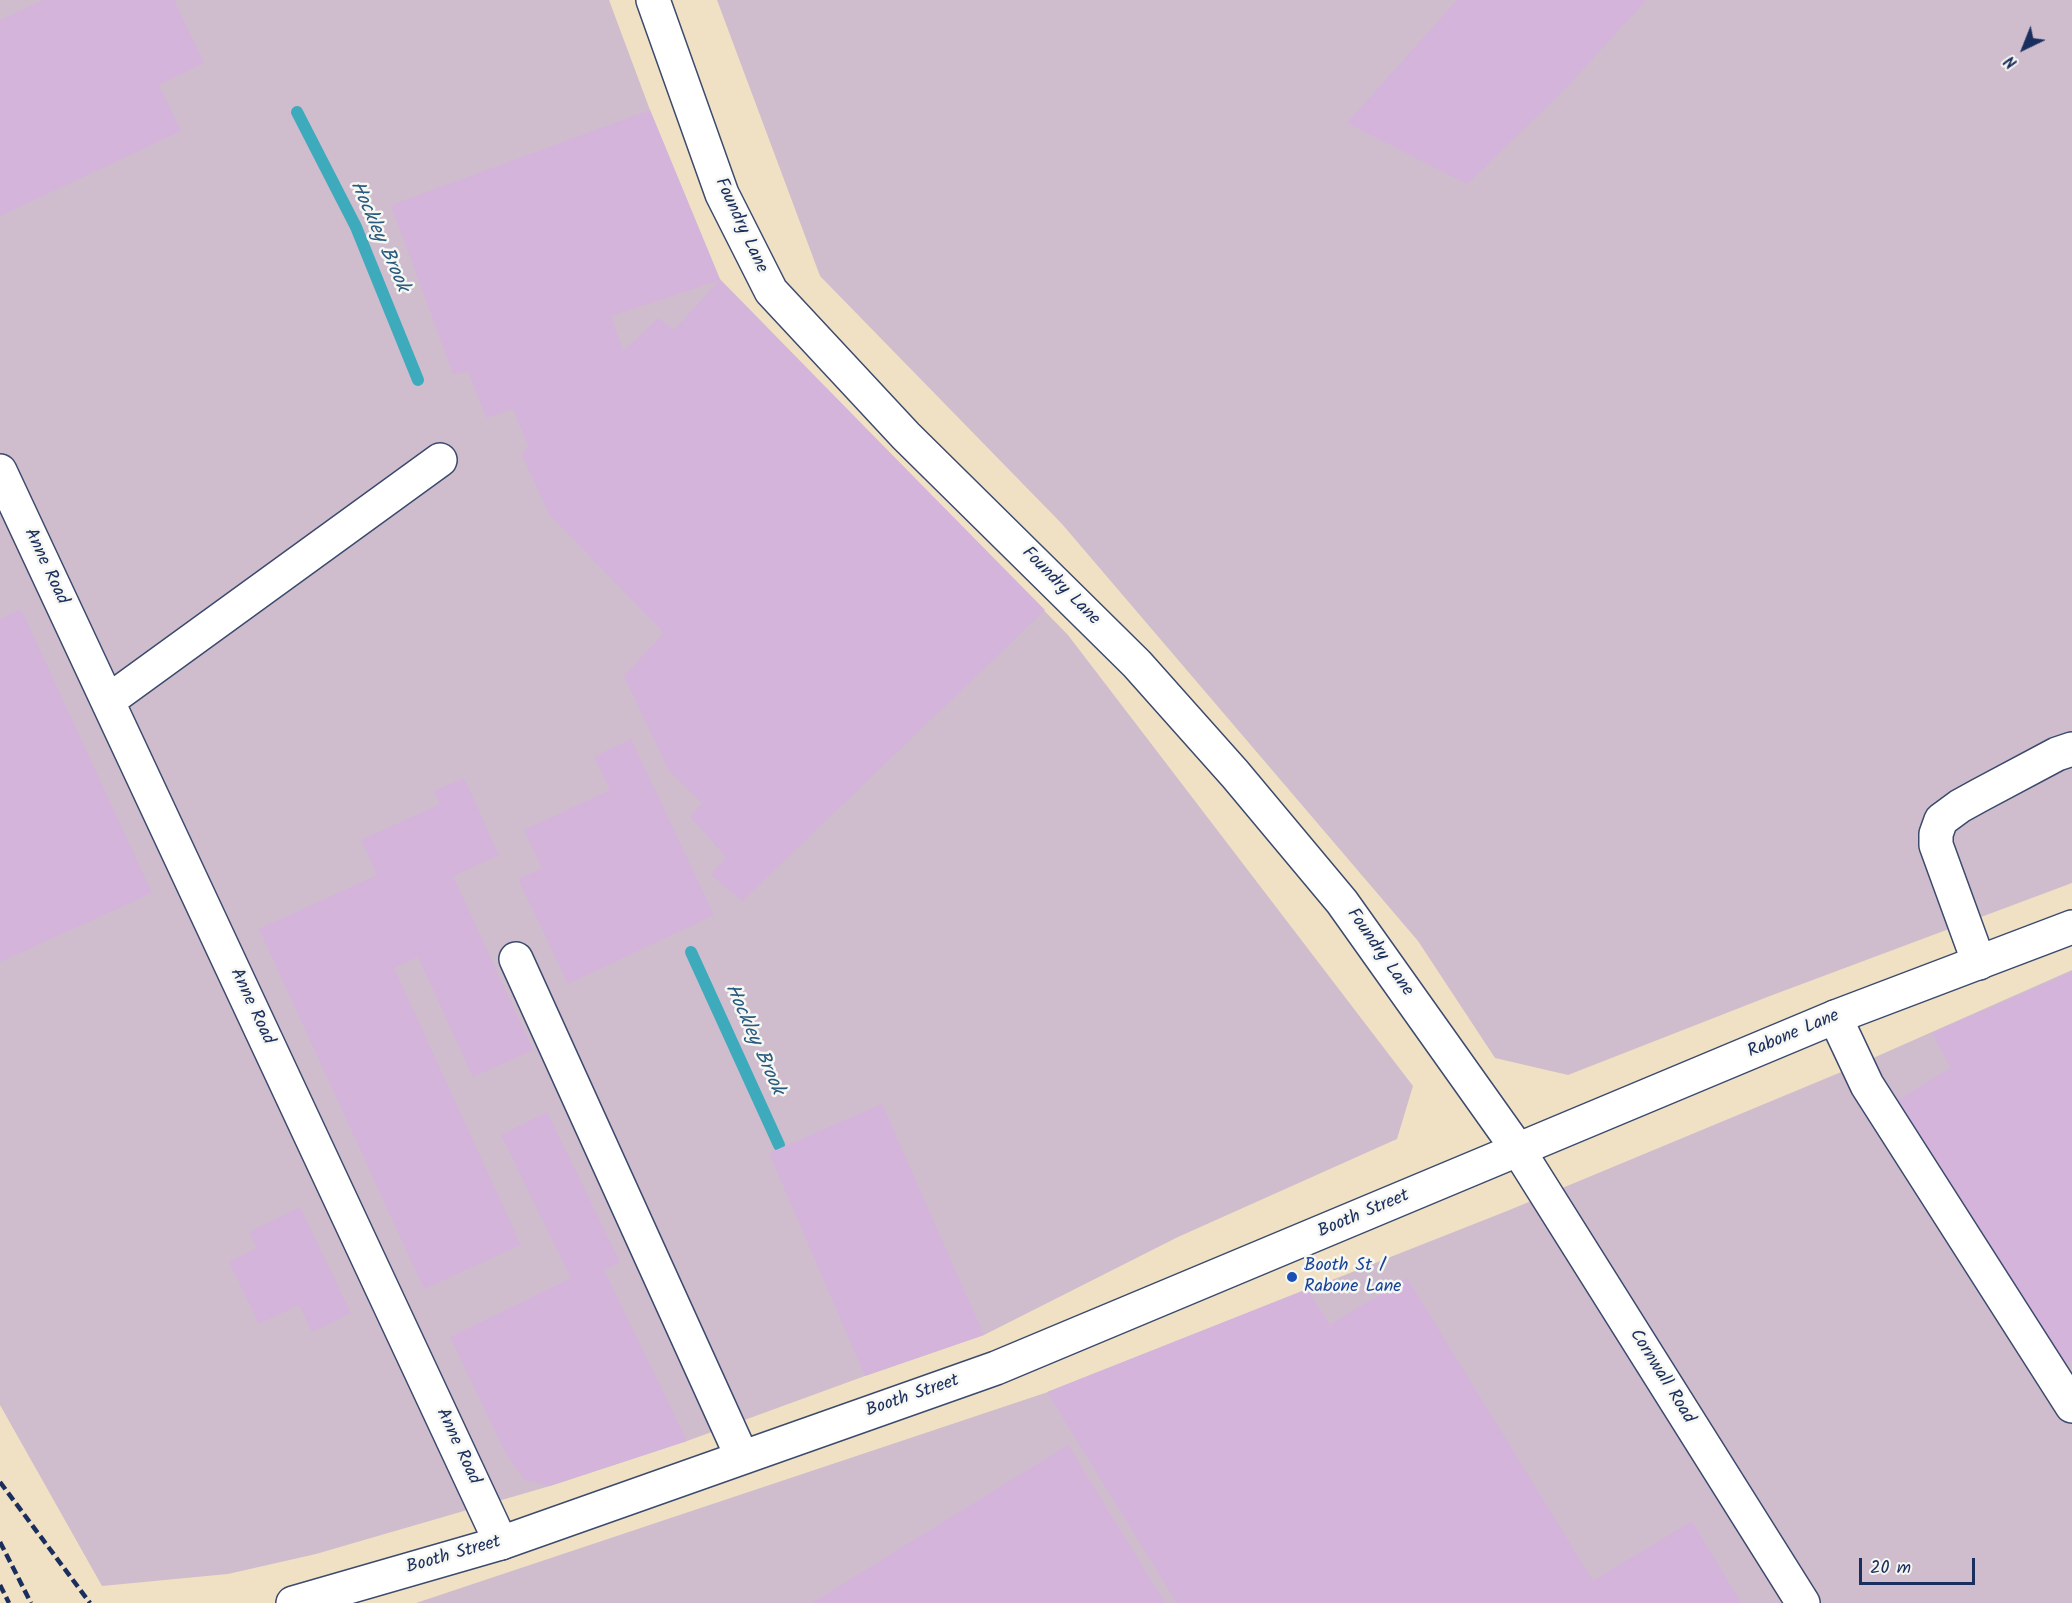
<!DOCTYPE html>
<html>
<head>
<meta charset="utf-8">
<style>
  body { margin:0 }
  #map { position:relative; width:2072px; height:1603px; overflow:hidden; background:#f0e1c5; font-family:Kalam,sans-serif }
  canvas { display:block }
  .north { position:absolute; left:1994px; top:18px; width:60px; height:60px; -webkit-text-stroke:4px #f6f6f2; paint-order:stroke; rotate:223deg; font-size:16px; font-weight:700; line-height:24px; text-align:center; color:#1b2f5e }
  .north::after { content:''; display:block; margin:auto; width:21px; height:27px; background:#1b2f5e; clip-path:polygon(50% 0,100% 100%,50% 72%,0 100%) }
  .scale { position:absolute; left:1859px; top:1558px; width:116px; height:27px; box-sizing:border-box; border:3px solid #1b2f5e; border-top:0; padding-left:8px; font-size:18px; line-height:21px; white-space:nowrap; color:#1b2f5e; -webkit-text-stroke:4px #f6f6f2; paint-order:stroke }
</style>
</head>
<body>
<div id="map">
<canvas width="2072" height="1603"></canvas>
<div class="north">N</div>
<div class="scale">20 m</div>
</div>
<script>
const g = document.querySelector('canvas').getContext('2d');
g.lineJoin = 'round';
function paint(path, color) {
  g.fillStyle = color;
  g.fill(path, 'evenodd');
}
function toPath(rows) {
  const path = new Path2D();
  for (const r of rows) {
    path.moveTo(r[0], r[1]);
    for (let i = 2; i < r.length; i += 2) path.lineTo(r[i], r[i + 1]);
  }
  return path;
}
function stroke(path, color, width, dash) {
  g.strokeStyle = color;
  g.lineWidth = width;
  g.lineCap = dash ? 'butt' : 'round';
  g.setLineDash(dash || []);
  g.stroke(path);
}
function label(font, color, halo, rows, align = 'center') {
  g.font = font + ' Kalam,sans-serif';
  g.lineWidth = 5;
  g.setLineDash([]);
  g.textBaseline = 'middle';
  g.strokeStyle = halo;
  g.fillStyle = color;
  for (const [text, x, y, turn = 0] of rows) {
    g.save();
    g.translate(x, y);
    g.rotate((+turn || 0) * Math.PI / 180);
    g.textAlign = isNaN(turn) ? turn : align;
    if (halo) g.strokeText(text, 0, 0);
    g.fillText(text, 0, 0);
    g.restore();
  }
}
const industrial = toPath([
  [0,0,609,0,650,110,720,279,1068,635,1413,1086,1397,1139,1178,1237,984,1335,865,1376,687,1441,550,1486,316,1554,228,1574,102,1586,0,1405],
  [717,0,2072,0,2072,883,1770,996,1568,1075,1495,1058,1418,941,1062,524,820,276],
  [2072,970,2072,1603,416,1603,1048,1392,1507,1211,1846,1070]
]);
const stream = toPath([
  [297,112,356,227,418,380],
  [691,952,779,1145]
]);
const building = toPath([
  [43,0,174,0,204,63,159,85,181,131,0,216,0,20],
  [1457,0,1646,0,1565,89,1467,184,1347,123],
  [650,110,720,280,1045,610,742,901,711,875,726,857,690,816,702,803,669,771,624,676,664,633,549,514,522,455,528,446,513,409,486,418,468,371,453,374,391,205],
  [720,280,674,330,658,318,585,388,623,351,611,316],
  [21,609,152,893,0,962,0,619],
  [631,739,714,915,568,984,518,879,542,868,524,830,610,790,594,757],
  [464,778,499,855,453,876,533,1050,473,1077,418,957,394,968,521,1245,424,1289,259,929,377,875,361,840,440,804,434,791],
  [2072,972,2072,1360,2063,1366,1894,1102,1951,1068,1932,1033],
  [882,1104,984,1335,865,1376,769,1153],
  [547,1112,620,1262,604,1270,687,1441,550,1486,525,1480,506,1454,450,1337,571,1278,501,1135],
  [300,1207,351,1313,312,1332,299,1305,259,1324,229,1262,257,1248,249,1232],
  [1407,1278,1593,1581,1692,1521,1741,1603,1177,1603,1047,1392,1307,1289,1330,1325],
  [1068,1445,1165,1603,812,1603]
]);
const minor = toPath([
  [653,0,722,194,771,291,906,436,1137,664,1235,774,1342,902,1519,1151,1803,1603],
  [0,471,501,1543],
  [108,701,440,460],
  [516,959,742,1457],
  [1979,963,1936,845,1936,834,1941,820,1960,806,1980,795,2057,754,2072,749],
  [1835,1017,1867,1085,2072,1406]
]);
const major = toPath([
  [293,1603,501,1543,996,1368,1835,1017,2072,927]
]);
const rail = toPath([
  [0,1482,90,1603],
  [0,1542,31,1603],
  [0,1585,9,1603]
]);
const markers = [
  [1292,1277,6,"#1a4fb4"]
];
const streetNames = [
  ["Foundry Lane",740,226,65],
  ["Anne Road",45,567,65],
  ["Foundry Lane",1060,587,45],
  ["Foundry Lane",1379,953,55],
  ["Anne Road",251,1007,65],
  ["Rabone Lane",1794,1035,-23],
  ["Booth Street",1364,1215,-23],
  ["Cornwall Road",1661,1377,58],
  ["Booth Street",913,1397,-19],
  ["Anne Road",457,1447,65],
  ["Booth Street",454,1556,-16]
];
const transitNames = [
  ["Booth St /",1304,1267],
  ["Rabone Lane",1304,1288]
];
const waterNames = [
  ["Hockley Brook",378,237,66],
  ["Hockley Brook",753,1040,66]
];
paint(industrial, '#cfbdce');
stroke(stream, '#3eabbd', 12);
paint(building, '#d4b4db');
stroke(minor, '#3b4a6d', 36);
stroke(major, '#3b4a6d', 36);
stroke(minor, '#fff', 33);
stroke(major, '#fff', 33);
stroke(rail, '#1b2f5e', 4.5, [9, 4.5]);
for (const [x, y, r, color] of markers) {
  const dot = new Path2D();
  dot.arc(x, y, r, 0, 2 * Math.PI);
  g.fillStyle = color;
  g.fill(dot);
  stroke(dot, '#f6f6f2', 2);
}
label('18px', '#1b2f5e', '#f6f6f2', streetNames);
label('18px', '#164399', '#f6f6f2', transitNames, 'left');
label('italic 20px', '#275a7f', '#f6f6f2', waterNames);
</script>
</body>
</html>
